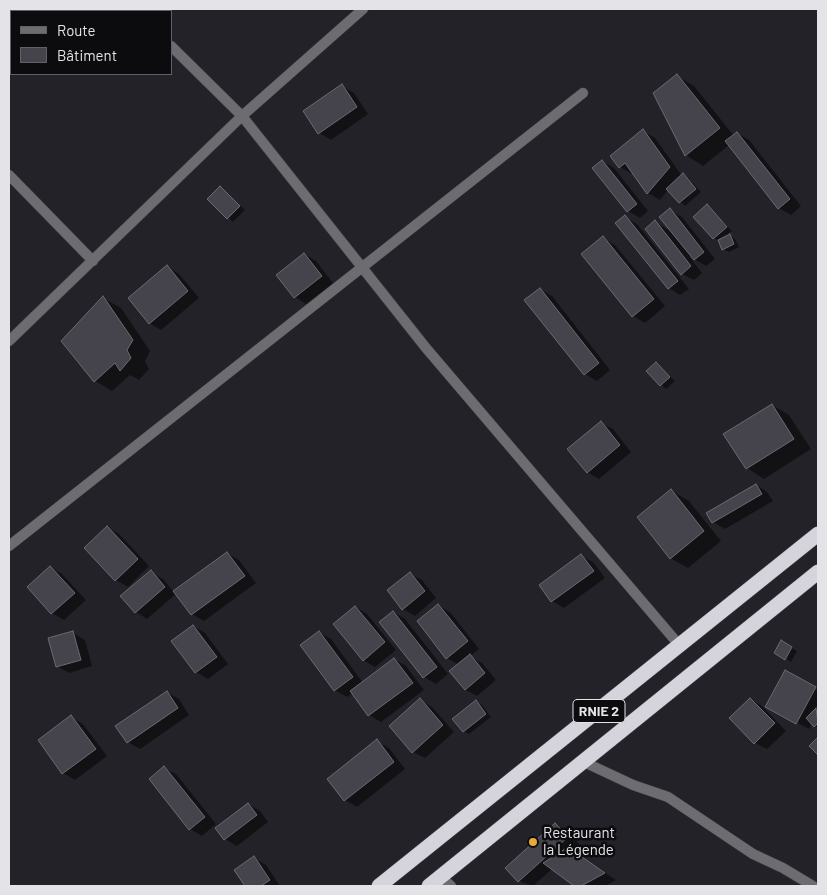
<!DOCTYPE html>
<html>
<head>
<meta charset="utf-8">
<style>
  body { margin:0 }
  #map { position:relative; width:827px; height:895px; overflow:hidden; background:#232229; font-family:Barlow,sans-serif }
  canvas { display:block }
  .frame { position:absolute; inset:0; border:10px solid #e3e3e8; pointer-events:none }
  .legend { position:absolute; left:10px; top:10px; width:162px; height:65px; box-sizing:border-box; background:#0c0c0f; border:1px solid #626266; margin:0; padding:6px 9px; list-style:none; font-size:15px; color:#e3e3e8 }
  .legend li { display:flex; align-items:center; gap:10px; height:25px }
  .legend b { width:25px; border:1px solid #626266 }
</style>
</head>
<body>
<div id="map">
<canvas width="827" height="895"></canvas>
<div class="frame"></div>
<ul class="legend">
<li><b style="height:6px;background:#6d6c70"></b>Route</li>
<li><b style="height:14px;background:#45444c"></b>Bâtiment</li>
</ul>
</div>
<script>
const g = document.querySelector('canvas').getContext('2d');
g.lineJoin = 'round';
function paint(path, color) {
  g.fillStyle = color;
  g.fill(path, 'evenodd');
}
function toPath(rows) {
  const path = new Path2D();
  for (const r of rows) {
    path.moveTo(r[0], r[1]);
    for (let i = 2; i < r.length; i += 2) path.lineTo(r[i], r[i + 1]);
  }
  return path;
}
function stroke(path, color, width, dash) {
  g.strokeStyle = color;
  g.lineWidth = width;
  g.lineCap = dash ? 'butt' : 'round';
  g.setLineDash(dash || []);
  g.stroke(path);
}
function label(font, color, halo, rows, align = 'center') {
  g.font = font + ' Barlow,sans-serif';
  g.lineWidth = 5;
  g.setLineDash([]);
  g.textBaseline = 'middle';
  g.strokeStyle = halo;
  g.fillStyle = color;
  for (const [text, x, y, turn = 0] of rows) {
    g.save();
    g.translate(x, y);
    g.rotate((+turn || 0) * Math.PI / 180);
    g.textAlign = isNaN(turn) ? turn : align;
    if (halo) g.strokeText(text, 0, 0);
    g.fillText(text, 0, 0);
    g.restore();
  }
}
const shadow = toPath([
  [677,76,694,86,734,136,737,133,749,140,801,206,791,215,779,208,729,145,703,166,686,155,654,93],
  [342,86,354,93,368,114,331,140,319,133],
  [643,131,655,138,682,176,688,178,701,192,685,206,668,190,660,200,648,193,633,173,632,174,620,167,612,156],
  [602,161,614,168,648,211,640,218,628,211,594,168],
  [221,188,245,210,233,222,209,199],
  [707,206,732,231,728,234,735,239,739,247,729,252,723,249,720,241,714,238,695,217],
  [670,210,682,217,715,259,706,266,689,256,702,273,694,280,682,274,655,222,672,232],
  [625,217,637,224,689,289,680,295,669,288],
  [603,238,615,245,665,306,645,323,633,316],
  [304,254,316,261,333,283,306,304,295,297],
  [168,267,179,274,199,298,161,330,149,323],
  [540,289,552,296,610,370,597,381,585,374],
  [103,298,121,308,150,351,145,361,149,369,139,380,130,375,112,391,95,381],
  [656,363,675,381,666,389,647,371],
  [772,405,789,415,811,449,764,479,747,468],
  [601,423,613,429,631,452,599,479,587,472],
  [756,485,767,492,773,501,725,529,713,522],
  [672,491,689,501,721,541,688,568,670,558],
  [107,527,119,534,149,566,128,587,116,580,86,548],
  [227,553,239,560,256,583,204,621,192,614,177,593,147,619,136,612,151,572,163,579,174,592],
  [581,556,593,562,605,578,564,608,552,601,540,585],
  [50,567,62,574,86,600,64,620,52,613,28,587],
  [410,574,422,580,436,598,415,616,403,609],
  [438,606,450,612,479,649,470,656,482,663,496,680,477,696,466,690,459,665,447,658],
  [356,607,367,614,396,650,375,667,363,660],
  [393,612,405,619,448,674,436,684,424,677],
  [193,626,205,633,228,664,208,679,196,672],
  [319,632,331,639,363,683,394,659,406,666,424,690,381,722,369,715,353,693,347,697,335,690],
  [73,633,85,640,92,666,69,673,57,666],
  [782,642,797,651,791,662,775,652],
  [785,672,818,690,818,728,812,723,809,729,778,713],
  [167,692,179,699,189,715,140,749,128,742],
  [750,699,762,706,786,731,767,749,755,743],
  [420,700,432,707,454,732,425,758,413,752],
  [476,702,482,705,491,717,469,734,463,731],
  [71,717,83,724,107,756,75,780,63,773,39,741],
  [377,741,389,748,405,769,357,807,345,800],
  [164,768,176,774,216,824,202,836,190,829],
  [248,804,260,811,268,822,237,846,225,839],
  [555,824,567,831,579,844,572,851,616,880,605,886,576,886,552,869,533,886,519,881,507,868],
  [254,858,266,865,280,886,246,886,236,870]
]);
const building = toPath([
  [677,74,720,128,685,156,653,93,677,74],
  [342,84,357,107,318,134,303,111,342,84],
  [643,129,670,167,647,194,625,163,619,168,610,156,643,129],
  [737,132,790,199,778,209,725,141,737,132],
  [602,160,637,204,627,212,592,168,602,160],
  [683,173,696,189,679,203,666,189,683,173],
  [220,186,240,206,227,219,207,199,220,186],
  [707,204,727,227,713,239,693,217,707,204],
  [670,208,704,252,694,260,659,217,670,208],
  [625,215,678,281,668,289,615,223,625,215],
  [655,220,691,266,681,275,645,229,655,220],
  [730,234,734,244,722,250,718,240,730,234],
  [603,236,654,299,632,317,581,254,603,236],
  [304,253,322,276,294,298,276,275,304,253],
  [167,265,188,291,149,324,128,298,167,265],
  [540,288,599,363,584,375,524,300,540,288],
  [103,296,133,340,127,350,131,358,120,371,115,363,94,382,61,341,103,296],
  [656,362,670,377,660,386,646,371,656,362],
  [772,404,794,439,746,469,723,434,772,404],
  [601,421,620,445,587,473,567,449,601,421],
  [756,484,762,494,712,523,706,513,756,484],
  [671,489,704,531,670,559,637,517,671,489],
  [107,526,138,559,115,581,84,548,107,526],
  [227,552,245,576,191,615,173,591,227,552],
  [581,554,594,571,551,602,539,585,581,554],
  [50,566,75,593,51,614,27,587,50,566],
  [151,570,165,587,135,613,120,596,151,570],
  [410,572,425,591,402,610,387,590,410,572],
  [438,604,468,641,446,659,417,621,438,604],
  [355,606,385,642,363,661,333,624,355,606],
  [393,611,437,667,423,678,379,622,393,611],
  [193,625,217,657,195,673,171,641,193,625],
  [73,631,81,660,56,667,48,638,73,631],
  [319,631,353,677,334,691,300,645,319,631],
  [781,640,792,647,785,660,774,653,781,640],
  [470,654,485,673,465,690,449,671,470,654],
  [394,658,413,683,368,716,350,691,394,658],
  [785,670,816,687,796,724,765,707,785,670],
  [167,691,178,708,127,743,115,726,167,691],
  [420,698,443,725,412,753,389,726,420,698],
  [750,698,775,723,754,744,729,718,750,698],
  [476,700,486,714,463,732,452,719,476,700],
  [816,708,818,723,814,727,806,718,816,708],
  [71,715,96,749,62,774,38,740,71,715],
  [818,737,818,755,809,746,818,737],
  [377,739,394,762,344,801,327,779,377,739],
  [164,766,205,817,189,830,149,779,164,766],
  [248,803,257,815,224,840,215,828,248,803],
  [555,823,568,837,518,882,505,868,555,823],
  [568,847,605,873,581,886,574,886,543,863,568,847],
  [254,856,270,880,261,886,245,886,234,870,254,856]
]);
const street = toPath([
  [133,9,136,11],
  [171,46,242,116,426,348,680,646],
  [9,175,93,261],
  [9,341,242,116,363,9],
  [9,546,583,93],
  [584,762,633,785,668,797,753,854,783,868,813,886],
  [441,877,451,886]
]);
const highway = toPath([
  [379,886,818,534],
  [429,886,818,572]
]);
const markers = [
  [533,842,5,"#e7ac37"]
];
const shields = [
  [599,711,52]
];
const shieldNames = [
  ["RNIE 2",599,711]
];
const poiNames = [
  ["Restaurant",543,833],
  ["la Légende",543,850]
];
paint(shadow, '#0007');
paint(building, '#45444c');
stroke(building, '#6a6a72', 1);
stroke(street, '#3e3d44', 11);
stroke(highway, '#3e3d44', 16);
stroke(street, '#6d6c70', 10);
stroke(highway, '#d5d4dd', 15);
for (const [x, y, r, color] of markers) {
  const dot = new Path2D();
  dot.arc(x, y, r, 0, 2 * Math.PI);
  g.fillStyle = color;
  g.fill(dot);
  stroke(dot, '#0c0c0f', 2);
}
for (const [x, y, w] of shields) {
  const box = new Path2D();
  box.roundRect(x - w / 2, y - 11.5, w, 23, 4);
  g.fillStyle = '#0c0c0f';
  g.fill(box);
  stroke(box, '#e3e3e8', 1);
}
label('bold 14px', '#e3e3e8', null, shieldNames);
label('15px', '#e3e3e8', '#0c0c0f', poiNames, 'left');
</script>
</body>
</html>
